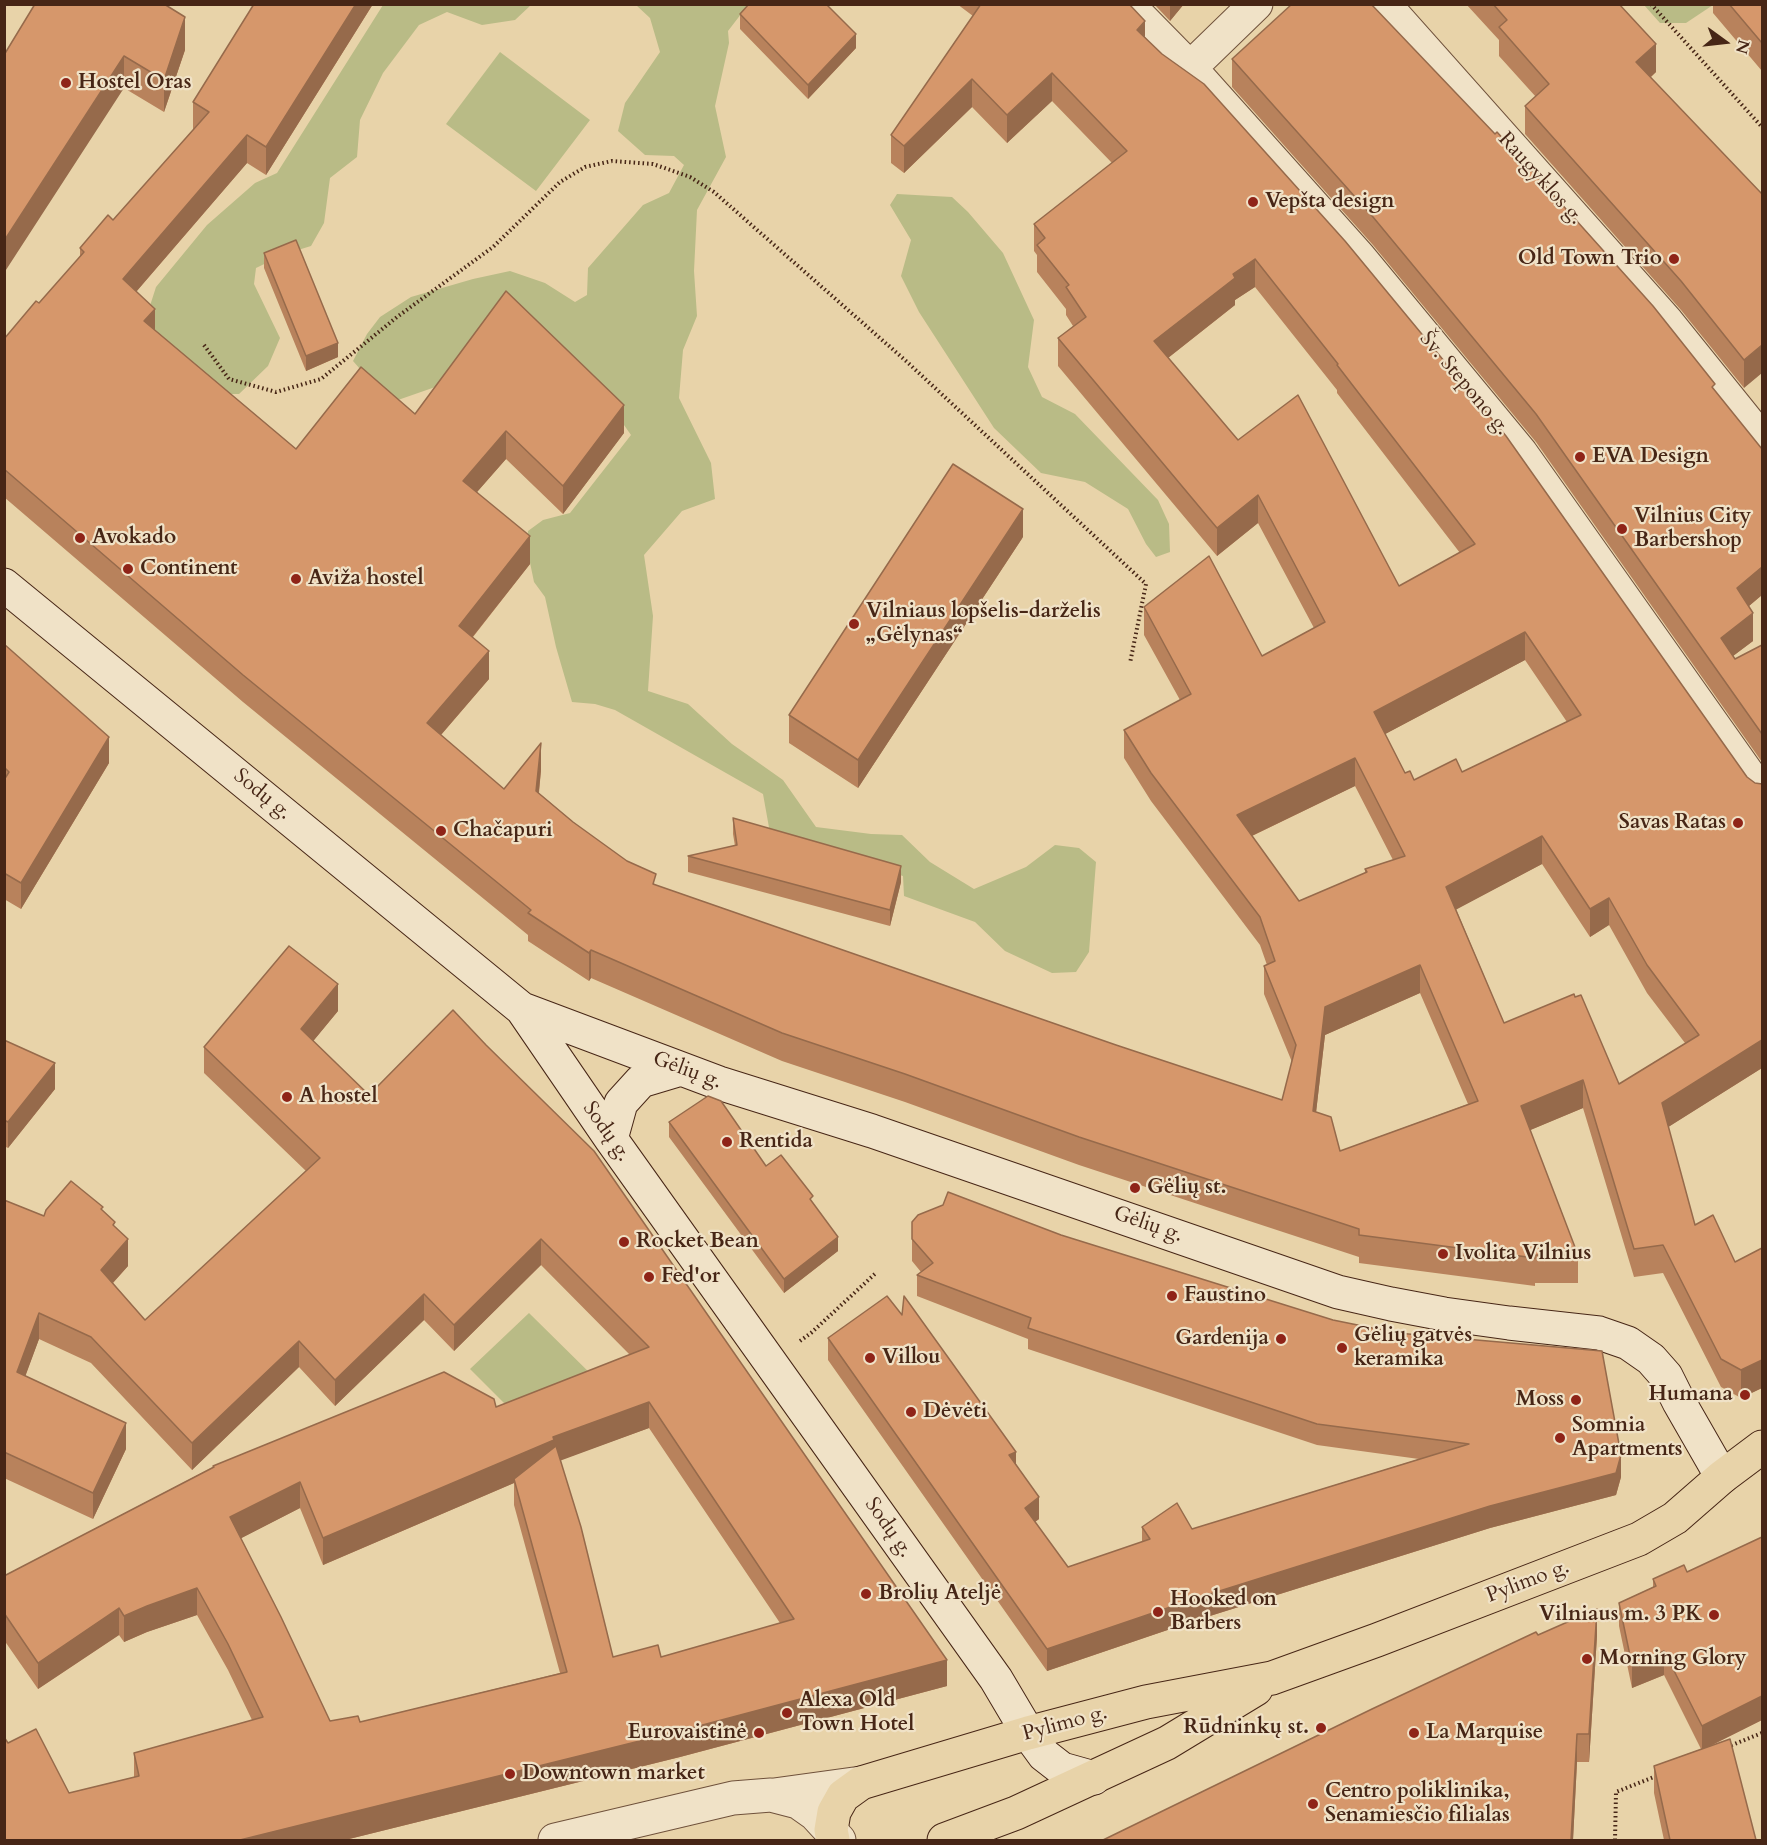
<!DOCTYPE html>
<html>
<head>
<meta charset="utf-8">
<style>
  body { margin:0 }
  #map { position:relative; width:1767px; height:1845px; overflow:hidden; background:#e8d3a9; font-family:Cardo,serif }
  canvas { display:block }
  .frame { position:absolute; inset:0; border:6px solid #472616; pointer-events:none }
  .north { position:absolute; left:1695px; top:12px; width:60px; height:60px; -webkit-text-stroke:4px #f0e2c7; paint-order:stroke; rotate:105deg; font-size:16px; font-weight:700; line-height:24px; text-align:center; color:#472616 }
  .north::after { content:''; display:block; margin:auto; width:21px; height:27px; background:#472616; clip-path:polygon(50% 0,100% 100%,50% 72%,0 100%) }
</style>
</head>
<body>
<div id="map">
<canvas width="1767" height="1845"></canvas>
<div class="frame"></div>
<div class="north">N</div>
</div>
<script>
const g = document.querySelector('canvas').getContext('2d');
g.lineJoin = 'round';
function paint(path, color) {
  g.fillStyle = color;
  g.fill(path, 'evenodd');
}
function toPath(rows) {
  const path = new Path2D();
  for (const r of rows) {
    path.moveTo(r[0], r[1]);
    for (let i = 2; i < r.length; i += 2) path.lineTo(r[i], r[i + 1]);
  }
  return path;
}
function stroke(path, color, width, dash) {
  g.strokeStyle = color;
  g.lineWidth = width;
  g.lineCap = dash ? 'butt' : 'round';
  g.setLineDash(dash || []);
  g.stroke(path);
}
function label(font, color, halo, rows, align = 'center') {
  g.font = font + ' Cardo,serif';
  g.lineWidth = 4.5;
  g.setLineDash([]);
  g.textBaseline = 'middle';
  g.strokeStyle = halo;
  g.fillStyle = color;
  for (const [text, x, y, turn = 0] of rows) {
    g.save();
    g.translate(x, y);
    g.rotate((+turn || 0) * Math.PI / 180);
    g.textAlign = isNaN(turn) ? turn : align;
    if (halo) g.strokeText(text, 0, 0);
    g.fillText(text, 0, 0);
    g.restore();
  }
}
const green = toPath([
  [383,5,531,5,515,20,482,25,447,12,419,25,383,73,360,120,357,157,330,178,324,223,311,246,285,254,256,268,254,284,280,338,268,366,239,394,214,394,159,349,148,312,156,287,207,225,255,183,277,173],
  [636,5,748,5,728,31,729,43,715,106,726,157,697,210,694,271,697,316,683,350,679,398,711,463,715,499,682,511,644,555,653,616,648,691,688,704,732,744,783,780,816,827,871,834,902,835,930,862,974,889,1026,867,1055,845,1079,848,1096,862,1089,952,1076,972,1052,973,1005,951,975,922,904,896,903,876,785,841,770,833,763,794,615,710,595,704,572,702,556,647,545,597,534,582,527,548,528,531,543,520,570,513,631,435,617,415,441,385,398,400,375,386,353,361,367,334,380,317,411,297,473,279,510,271,545,283,575,302,587,295,588,268,643,205,669,193,684,165,674,156,645,155,618,131,625,103,660,52,650,18],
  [1644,5,1713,5,1686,23,1660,23],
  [500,52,590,120,536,191,446,124],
  [897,194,952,197,968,212,1003,253,1034,320,1028,367,1042,397,1075,414,1158,500,1169,524,1170,552,1156,557,1146,544,1128,509,1085,482,1041,473,994,428,919,312,901,276,911,240,890,205],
  [529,1313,599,1382,517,1416,470,1369]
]);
const path = toPath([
  [1651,4,1762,127],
  [204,345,229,379,276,392,321,379,397,317,493,247,560,182,585,167,612,161,653,164,690,177,714,192,906,361,1146,584,1130,663],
  [800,1341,811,1333,877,1272],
  [1727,1747,1762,1733],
  [1615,1840,1616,1792,1659,1775]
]);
const minor = toPath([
  [1127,4,1190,68,1359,257,1521,453,1762,794],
  [1384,4,1667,322,1762,440],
  [1190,68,1256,4],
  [774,1795,861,1783],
  [555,1840,733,1798,771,1795,798,1802,815,1814,839,1840]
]);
const secondary = toPath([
  [4,585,522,1009,611,1139,996,1679,1028,1733,1044,1755,1062,1769,1094,1778],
  [522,1009,719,1083,872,1131,1338,1292,1391,1304,1444,1314,1509,1323,1599,1333,1628,1343,1651,1359,1666,1376,1679,1402,1722,1477],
  [611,1139,621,1103,641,1081,681,1069]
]);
const primary = toPath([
  [833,1840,831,1830,834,1812,843,1796,861,1783,1028,1733,1146,1702,1272,1678,1377,1640,1639,1539,1675,1518,1722,1477,1762,1447],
  [944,1840,1016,1813,1167,1743,1256,1689]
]);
const wall = toPath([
  [35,4,185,50,164,112,124,88],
  [254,4,373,4,266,175,247,163,136,292,155,330,296,449,415,414,624,433,563,514,506,459,477,492,530,564,473,637,489,679,441,735,504,789,541,770,539,793,573,822,656,885,1116,1045,1282,1100,1292,1062,1264,994,1264,966,1267,965,1260,945,1151,801,1124,758,1124,730,1180,700,1144,635,1144,607,1262,656,1314,628,1258,523,1217,556,1058,366,1058,338,1073,326,1066,315,1066,309,1037,272,1037,255,1034,251,1034,224,1112,163,1052,101,1007,143,972,107,904,173,891,163,891,135,973,16,957,4,1129,4,1145,37,1747,777,1755,783,1762,784,1762,1068,1668,1127,1695,1225,1735,1262,1762,1248,1762,1388,1741,1398,1721,1387,1663,1273,1634,1277,1583,1108,1530,1130,1578,1255,1578,1283,1535,1283,1535,1286,1359,1263,1359,1257,1079,1165,905,1102,782,1061,591,978,589,981,528,941,528,935,243,702,4,497,4,339,39,303,80,257,80,248,113,220,193,130,193,102],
  [1255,287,1337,390,1337,393,1460,553,1399,586,1238,440,1168,358,1235,305,1235,300],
  [1525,660,1567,722,1462,772,1414,780,1405,773,1385,734],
  [1355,786,1393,860,1365,869,1365,873,1299,901,1252,836],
  [1542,864,1590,937,1609,925,1647,993,1685,1043,1619,1084,1504,1023,1456,909],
  [1420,993,1468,1104,1340,1151,1316,1112,1325,1035],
  [1154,4,1184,4,1170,21],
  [1466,4,1619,4,1656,72,1650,78,1762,194,1744,388,1681,310,1525,134,1525,106,1536,97,1499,56,1499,40],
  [1713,4,1762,4,1762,71,1713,13],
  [740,14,856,48,808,99,740,29],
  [1232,59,1715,391,1762,449,1762,595,1749,606,1753,641,1733,656,1735,659,1762,645,1762,762,1536,442,1373,245,1232,87],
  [264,253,338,357,306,371,264,268],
  [1023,537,858,788,789,743,789,715],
  [4,644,109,763,21,909,4,899],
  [733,818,901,882,890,926,688,872,688,856,735,846,733,834],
  [453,1010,947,1686,680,1757,345,1840,4,1840,8,1743,69,1793,134,1777,134,1753,252,1720,228,1670,197,1615,147,1632,124,1642,119,1635,38,1689,4,1640,4,1576,213,1467,213,1466,496,1407,630,1355,541,1265,454,1351,424,1320,335,1406,299,1367,192,1470,91,1363,39,1339,25,1376,126,1449,93,1519,4,1478,4,1200,44,1216,103,1211,115,1227,128,1266,113,1283,145,1320,306,1171,204,1073,204,1047,338,1011,313,1041,369,1095],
  [649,1428,780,1623,661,1657,613,1657,560,1460],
  [514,1483,514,1505,560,1673,360,1722,330,1721,241,1538,300,1508,323,1565],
  [4,1040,55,1089,8,1148,4,1146],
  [669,1122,766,1166,813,1203,838,1251,784,1293,669,1137],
  [912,1222,1621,1477,1616,1495,1490,1528,1194,1621,1047,1671,828,1360,828,1338,1016,1464,1039,1519,1035,1522,1068,1567,1142,1542,1142,1527,1192,1529,1419,1459,1317,1445,1028,1349,1028,1339,917,1296,917,1275,921,1272,912,1261],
  [1653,1579,1762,1720,1704,1749,1756,1840,1664,1840,1654,1793,1654,1766,1701,1749,1664,1675,1632,1688,1619,1626,1619,1603,1653,1587],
  [1538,1635,1597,1636,1589,1762,1577,1762,1573,1840,1103,1840]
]);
const shadedWall = toPath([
  [356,4,373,4,266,175,266,147],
  [1170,4,1184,4,1170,21],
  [185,17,185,50,164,112,164,80],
  [1145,21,1145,49,1137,30],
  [856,34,856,48,808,99,808,85],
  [1656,44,1656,72,1636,90,1636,62],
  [124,56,124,88,4,273,4,241],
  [1052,73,1052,101,1007,143,1007,115],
  [972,79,972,107,904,173,904,146],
  [247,135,247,163,123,307,123,279],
  [1255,259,1255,287,1235,300,1235,305,1154,369,1154,341,1233,274],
  [155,309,155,336,144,321],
  [338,343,338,357,306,371,306,356],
  [1762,345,1762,373,1744,388,1744,360],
  [624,405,624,433,563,514,563,486],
  [506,431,506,459,463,508,463,481],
  [1258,495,1258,523,1217,556,1217,528],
  [1023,509,1023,537,858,788,858,760],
  [530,536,530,564,459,654,459,626],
  [1762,567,1762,595,1737,616,1737,588],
  [1753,613,1753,641,1721,665,1721,638],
  [1525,632,1525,660,1374,740,1374,712],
  [489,651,489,679,427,751,427,723],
  [109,737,109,763,21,909,21,883],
  [541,743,541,770,536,819,536,791],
  [1355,758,1355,786,1237,843,1237,815],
  [1542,836,1542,864,1446,915,1446,887],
  [901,866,901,882,890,926,890,910],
  [1609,898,1609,925,1590,937,1590,909],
  [591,950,591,978,589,981,589,953],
  [1420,965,1420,993,1325,1035,1313,1139,1313,1111,1325,1007],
  [338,984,338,1011,301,1056,301,1029],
  [1762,1040,1762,1068,1662,1131,1662,1103],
  [55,1063,55,1089,8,1148,8,1122],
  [1583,1080,1583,1108,1521,1134,1521,1106],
  [838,1237,838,1251,784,1293,784,1279],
  [128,1239,128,1266,101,1296,101,1270],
  [541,1239,541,1265,454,1351,454,1325],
  [424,1294,424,1320,335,1406,335,1380],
  [39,1313,39,1339,17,1399,17,1372],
  [299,1341,299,1367,192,1470,192,1443],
  [1762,1360,1762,1388,1741,1398,1741,1370],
  [649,1402,649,1428,554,1463,514,1479,514,1483,323,1565,323,1538,553,1437],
  [126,1423,126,1449,93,1519,93,1493],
  [1016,1452,1016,1474,1009,1455],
  [1621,1455,1621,1477,1616,1495,1490,1528,1194,1621,1047,1671,1047,1649],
  [300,1482,300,1508,230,1544,230,1517],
  [1039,1497,1039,1519,1025,1529,1025,1508],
  [197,1588,197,1615,147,1632,124,1642,124,1616,147,1606],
  [119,1608,119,1635,38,1689,38,1663],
  [1597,1609,1597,1636,1589,1762,1589,1734],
  [1664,1651,1664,1675,1632,1688,1632,1665],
  [947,1660,947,1686,680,1757,345,1840,240,1840],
  [1762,1696,1762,1720,1702,1750,1702,1726],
  [1577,1734,1577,1762,1573,1840,1571,1840]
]);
const building = toPath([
  [35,4,164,4,185,17,164,80,124,56,4,241,4,55,35,4],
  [254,4,356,4,266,147,247,135,123,279,155,309,144,321,296,449,361,367,415,414,506,291,624,405,563,486,506,431,463,481,530,536,459,626,489,651,427,723,504,789,541,743,536,791,573,822,627,861,656,874,653,884,1116,1045,1282,1100,1296,1045,1264,966,1275,961,1260,917,1151,773,1124,730,1191,694,1144,607,1209,556,1262,656,1325,622,1258,495,1217,528,1058,338,1086,317,1066,287,1069,285,1037,245,1045,238,1034,224,1127,151,1052,73,1007,115,972,79,904,146,891,135,981,4,1129,4,1145,21,1137,30,1162,54,1204,84,1345,241,1506,436,1747,777,1755,783,1762,784,1762,1040,1662,1103,1695,1225,1713,1215,1735,1262,1762,1248,1762,1360,1741,1370,1721,1359,1663,1245,1634,1249,1583,1080,1521,1106,1578,1255,1534,1255,1535,1258,1359,1235,1359,1229,1079,1137,905,1074,782,1033,591,950,589,953,528,913,531,910,243,675,4,469,4,339,36,301,39,303,84,252,80,248,108,215,113,220,209,112,193,102,254,4],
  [1255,259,1338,364,1337,365,1475,544,1399,586,1298,395,1238,440,1154,341,1235,278,1233,274,1255,259],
  [1525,632,1581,715,1462,772,1456,759,1414,780,1410,771,1405,773,1374,712,1525,632],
  [1355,758,1405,856,1365,869,1367,872,1299,901,1237,815,1355,758],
  [1542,836,1590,909,1609,898,1647,965,1699,1035,1619,1084,1581,995,1575,997,1574,994,1504,1023,1446,887,1542,836],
  [1420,965,1478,1101,1340,1151,1331,1117,1313,1111,1325,1007,1420,965],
  [749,4,826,4,856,34,808,85,740,14,749,4],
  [1292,4,1371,4,1495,134,1497,132,1653,306,1715,384,1712,387,1762,449,1762,567,1737,588,1753,613,1721,638,1735,659,1762,645,1762,734,1536,414,1373,217,1232,59,1292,4],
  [1493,4,1619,4,1656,44,1636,62,1762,194,1762,345,1744,360,1681,281,1525,106,1549,84,1499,27,1507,20,1493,4],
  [1729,4,1762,4,1762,43,1729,4],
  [296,240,338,343,306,356,264,253,296,240],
  [953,464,1023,509,858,760,789,715,953,464],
  [4,644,109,737,21,883,4,873,4,780,9,772,4,767,4,644],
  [733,818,901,866,890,910,688,856,737,845,733,818],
  [289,946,338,984,301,1029,369,1095,453,1010,486,1045,594,1151,947,1660,680,1731,240,1840,4,1840,4,1737,8,1743,36,1729,69,1793,139,1776,134,1753,263,1717,228,1644,197,1588,147,1606,124,1616,119,1608,38,1663,4,1613,4,1576,214,1467,213,1466,444,1372,494,1399,496,1407,649,1347,541,1239,454,1325,424,1294,335,1380,299,1341,192,1443,91,1337,39,1313,17,1372,126,1423,93,1493,4,1452,4,1200,44,1216,46,1210,71,1181,103,1207,101,1209,115,1222,113,1225,128,1239,101,1270,145,1320,320,1158,204,1047,289,946],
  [649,1402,794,1619,661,1657,658,1645,613,1657,581,1527,556,1446,514,1479,567,1672,360,1722,358,1716,330,1721,281,1617,230,1517,300,1482,323,1538,554,1440,553,1437,649,1402],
  [4,1040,55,1063,8,1122,4,1120,4,1040],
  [708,1096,721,1101,766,1166,781,1155,813,1196,810,1199,838,1237,784,1279,669,1122,708,1096],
  [948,1192,1061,1235,1333,1320,1397,1333,1602,1351,1621,1455,1616,1473,1490,1506,1194,1599,1047,1649,828,1338,887,1296,902,1315,904,1296,1016,1452,1009,1455,1039,1497,1025,1508,1068,1567,1150,1539,1142,1527,1177,1503,1192,1529,1469,1444,1317,1424,1028,1328,1031,1318,917,1275,933,1263,912,1239,912,1222,918,1215,943,1205,948,1192],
  [1762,1537,1762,1696,1702,1726,1664,1651,1632,1665,1619,1603,1656,1586,1653,1579,1684,1565,1687,1572,1762,1537],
  [1597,1609,1589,1734,1577,1734,1571,1840,1103,1840,1372,1709,1536,1632,1538,1635,1597,1609],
  [1730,1739,1756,1840,1670,1840,1654,1766,1730,1739]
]);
const markers = [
  [66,83,6,"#8f2418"],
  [1253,202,6,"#8f2418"],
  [1674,259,6,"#8f2418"],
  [1580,457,6,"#8f2418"],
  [1622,529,6,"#8f2418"],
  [80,538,6,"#8f2418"],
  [128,569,6,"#8f2418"],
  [296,579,6,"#8f2418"],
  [854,624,6,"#8f2418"],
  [1738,823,6,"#8f2418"],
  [441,831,6,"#8f2418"],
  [287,1097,6,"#8f2418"],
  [727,1142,6,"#8f2418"],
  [1135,1188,6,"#8f2418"],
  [624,1242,6,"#8f2418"],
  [1443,1254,6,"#8f2418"],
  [649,1277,6,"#8f2418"],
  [1172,1296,6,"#8f2418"],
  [1281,1339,6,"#8f2418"],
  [1342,1348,6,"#8f2418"],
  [870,1358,6,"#8f2418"],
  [1745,1395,6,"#8f2418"],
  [1576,1400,6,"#8f2418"],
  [911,1412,6,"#8f2418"],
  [1560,1438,6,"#8f2418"],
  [866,1594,6,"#8f2418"],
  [1158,1612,6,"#8f2418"],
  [1714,1615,6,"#8f2418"],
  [1587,1659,6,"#8f2418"],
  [787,1713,6,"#8f2418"],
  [1321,1728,6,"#8f2418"],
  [759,1733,6,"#8f2418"],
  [1414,1733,6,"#8f2418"],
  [510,1774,6,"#8f2418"],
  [1313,1804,6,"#8f2418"]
];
const poiNames = [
  ["Hostel Oras",78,83],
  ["Vepšta design",1265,202],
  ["Old Town Trio",1662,259,"right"],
  ["EVA Design",1592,457],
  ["Vilnius City",1634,517],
  ["Barbershop",1634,541],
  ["Avokado",92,538],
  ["Continent",140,569],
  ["Aviža hostel",308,579],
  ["Vilniaus lopšelis-darželis",866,612],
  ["„Gėlynas“",866,636],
  ["Savas Ratas",1726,823,"right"],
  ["Chačapuri",453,831],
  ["A hostel",299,1097],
  ["Rentida",739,1142],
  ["Gėlių st.",1147,1188],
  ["Rocket Bean",636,1242],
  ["Ivolita Vilnius",1455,1254],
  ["Fed'or",661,1277],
  ["Faustino",1184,1296],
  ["Gėlių gatvės",1354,1336],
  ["keramika",1354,1360],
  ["Gardenija",1269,1339,"right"],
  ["Villou",882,1358],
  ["Humana",1733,1395,"right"],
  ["Moss",1564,1400,"right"],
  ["Dėvėti",923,1412],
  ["Somnia",1572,1426],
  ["Apartments",1572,1450],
  ["Brolių Ateljė",878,1594],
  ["Hooked on",1170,1600],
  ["Barbers",1170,1624],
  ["Vilniaus m. 3 PK",1702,1615,"right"],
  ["Morning Glory",1599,1659],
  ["Alexa Old",799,1701],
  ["Town Hotel",799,1725],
  ["Rūdninkų st.",1309,1728,"right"],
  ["Eurovaistinė",747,1733,"right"],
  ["La Marquise",1426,1733],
  ["Downtown market",522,1774],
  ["Centro poliklinika,",1325,1792],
  ["Senamiesčio filialas",1325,1816]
];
const streetNames = [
  ["Raugyklos g.",1540,179,48],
  ["Šv. Stepono g.",1464,384,50],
  ["Sodų g.",262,795,39],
  ["Gėlių g.",687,1071,20],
  ["Sodų g.",606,1132,55],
  ["Gėlių g.",1148,1225,19],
  ["Sodų g.",888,1528,55],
  ["Pylimo g.",1528,1582,-21],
  ["Pylimo g.",1065,1724,-15]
];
paint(green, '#b9bb86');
stroke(minor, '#6f513b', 35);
stroke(secondary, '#472616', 35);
stroke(primary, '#472616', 35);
stroke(path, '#472616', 4, [1.5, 3]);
stroke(minor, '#f0e2c7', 33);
stroke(secondary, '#f0e2c7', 33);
stroke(primary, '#e8d3a9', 33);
paint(wall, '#b8825c');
paint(shadedWall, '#966a4b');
paint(building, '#d6976b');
stroke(building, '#966a4b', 1.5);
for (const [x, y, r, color] of markers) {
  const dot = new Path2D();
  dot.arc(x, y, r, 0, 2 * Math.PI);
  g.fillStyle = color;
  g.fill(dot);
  stroke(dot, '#f0e2c7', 2);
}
label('bold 21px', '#472616', '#f0e2c7', poiNames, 'left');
label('21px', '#472616', '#f0e2c7', streetNames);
</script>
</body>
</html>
